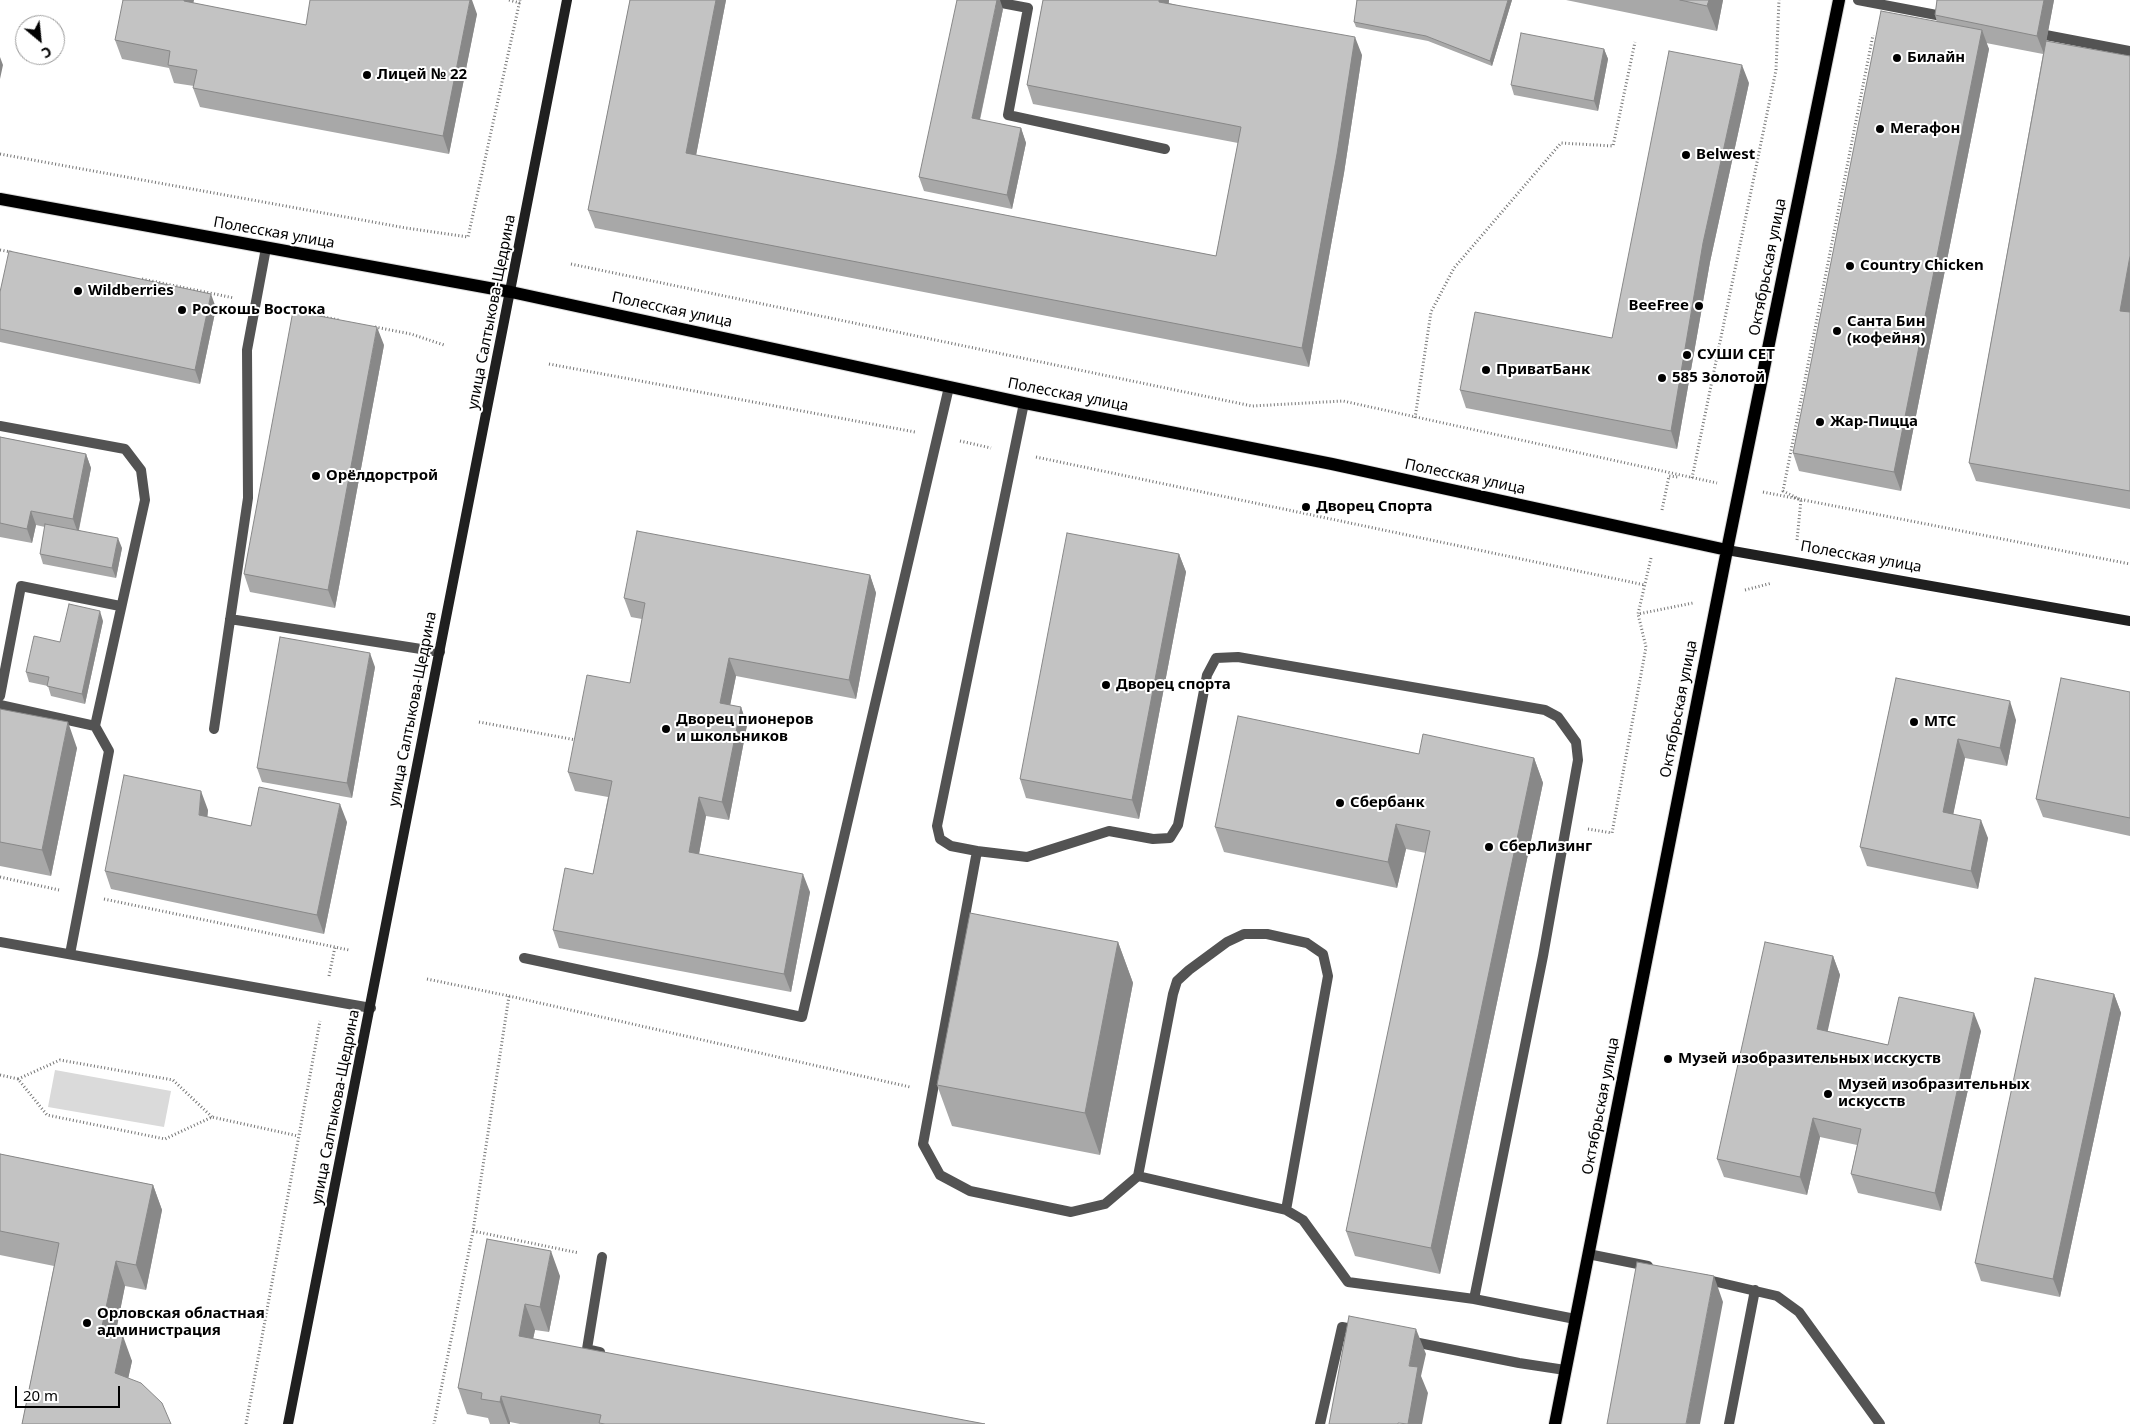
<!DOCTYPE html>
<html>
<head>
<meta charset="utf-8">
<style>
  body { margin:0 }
  #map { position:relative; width:2130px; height:1424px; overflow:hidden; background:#fff; font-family:"Noto Sans",sans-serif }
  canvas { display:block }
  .north { position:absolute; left:15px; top:15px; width:50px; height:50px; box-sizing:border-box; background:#fff; border:1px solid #999; border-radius:50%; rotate:152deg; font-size:14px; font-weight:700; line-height:20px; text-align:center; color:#000 }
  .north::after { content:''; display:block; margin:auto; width:18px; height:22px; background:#000; clip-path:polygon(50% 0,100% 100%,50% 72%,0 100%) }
  .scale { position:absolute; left:15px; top:1386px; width:105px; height:22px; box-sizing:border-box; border:2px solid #000; border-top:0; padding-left:6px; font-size:15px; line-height:18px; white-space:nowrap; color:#000; -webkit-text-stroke:4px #fff; paint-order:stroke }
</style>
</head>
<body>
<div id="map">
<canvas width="2130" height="1424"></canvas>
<div class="north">С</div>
<div class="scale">20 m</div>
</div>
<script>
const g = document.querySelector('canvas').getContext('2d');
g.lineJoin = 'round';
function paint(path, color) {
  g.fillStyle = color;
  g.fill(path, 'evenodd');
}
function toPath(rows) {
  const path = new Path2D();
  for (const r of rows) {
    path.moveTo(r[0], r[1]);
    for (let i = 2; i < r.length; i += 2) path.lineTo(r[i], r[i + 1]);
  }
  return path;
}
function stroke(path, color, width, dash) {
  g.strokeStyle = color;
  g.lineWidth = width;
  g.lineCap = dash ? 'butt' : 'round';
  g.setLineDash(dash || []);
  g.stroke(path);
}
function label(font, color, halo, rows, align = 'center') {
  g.font = font + ' "Noto Sans",sans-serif';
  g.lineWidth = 4;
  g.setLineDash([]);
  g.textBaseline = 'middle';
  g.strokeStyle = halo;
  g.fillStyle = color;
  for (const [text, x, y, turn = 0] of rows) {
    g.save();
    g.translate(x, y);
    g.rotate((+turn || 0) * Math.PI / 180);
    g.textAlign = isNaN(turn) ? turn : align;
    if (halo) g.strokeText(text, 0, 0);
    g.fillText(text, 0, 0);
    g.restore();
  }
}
const green = toPath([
  [55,1070,171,1091,164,1127,48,1107]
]);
const path = toPath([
  [509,0,520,3],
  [0,154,406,228,468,237,520,0],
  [0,250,11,252],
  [571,264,1252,406,1343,401,1717,483],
  [142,279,234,298],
  [279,308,339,320],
  [375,327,411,334,444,345],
  [549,364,915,432],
  [1415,418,1431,312,1454,268,1561,143,1613,146,1635,42],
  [960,441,991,448],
  [1036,457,1645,585],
  [1692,478,1776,70,1779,0],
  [1763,492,2130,564],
  [1662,510,1669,476,1678,477],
  [1797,540,1801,500,1783,491,1873,35],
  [1651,558,1638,614,1693,603],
  [1745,590,1772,583],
  [479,722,576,740],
  [1588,829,1612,833,1646,647,1638,614],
  [0,877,59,890],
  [104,899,349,950],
  [329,976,335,947],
  [427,979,509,996,473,1231,434,1424],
  [509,996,910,1087],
  [0,1075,18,1079,47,1115,165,1139,212,1117,298,1136],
  [18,1079,60,1060,173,1080,212,1117],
  [473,1231,579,1253],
  [246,1424,320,1021]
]);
const lane = toPath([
  [986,0,1028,8,1008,115,1165,149],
  [1858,0,1947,17],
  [2035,33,2130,51],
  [1024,403,937,826,940,839,951,846,977,851,923,1144,940,1175,970,1191,1071,1212,1105,1204,1138,1176,1173,994,1177,981,1189,970,1227,942,1244,934,1267,934,1307,943,1323,954,1328,976,1286,1210],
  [0,426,125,449,141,470,145,500,95,726],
  [230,619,440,652],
  [0,696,21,586,120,606],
  [0,705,95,726,109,751,70,954],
  [214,729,248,498,247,350,266,248],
  [977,851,1027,857,1109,831,1153,839,1170,838,1178,825,1207,675,1216,658,1238,657,1545,710,1558,717,1576,742,1578,760,1543,956,1474,1299,1575,1319],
  [524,958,802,1017,949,387],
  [1138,1176,1286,1210,1303,1220,1348,1282,1474,1299],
  [1588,1254,1648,1266],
  [1704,1279,1777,1296,1799,1312,1880,1424],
  [1409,1341,1519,1363,1565,1370],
  [600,1352,587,1349,602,1257],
  [1320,1424,1342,1327,1358,1330],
  [1729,1424,1755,1290]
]);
const street = toPath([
  [0,942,371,1008]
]);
const secondary = toPath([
  [1727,550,2130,621],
  [288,1424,567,0]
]);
const primary = toPath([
  [0,199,511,292,1024,403,1332,464,1727,550],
  [1555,1424,1727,550,1839,0]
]);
const wall = toPath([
  [630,0,726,0,696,155,1216,256,1238,143,1033,104,1027,85,1043,0,1169,0,1169,3,1362,55,1344,173,1309,367,595,228,588,210],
  [1357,0,1512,0,1492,66,1428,41,1356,27,1354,22],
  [1566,0,1723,0,1717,31],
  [1937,0,2054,0,2046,41,2130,56,2130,509,1976,481,1969,463,2043,54,1986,43,1989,49,1901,491,1799,471,1793,453,1937,22,1935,15],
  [193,3,306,25,477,14,449,154,200,107,193,88,194,86,174,83,169,68,122,59,115,40],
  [1003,9,980,120,1021,128,1026,143,1012,209,924,191,919,177],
  [1604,49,1608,59,1598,111,1514,95,1511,85],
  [1749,83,1710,262,1677,449,1466,408,1460,390,1612,338],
  [0,292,216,308,200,384,0,342],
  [384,345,335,608,250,592,244,574],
  [0,437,86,454,91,468,79,530,122,548,116,578,43,564,40,554,45,527,36,525,32,543,0,537],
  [1179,554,1186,572,1139,819,1026,798,1020,779],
  [870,575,876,593,856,699,736,676,730,705,741,707,747,725,729,820,706,816,699,854,810,892,791,992,559,948,553,930,593,874,608,797,575,791,568,772,630,683,642,619,631,617,624,598],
  [103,621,85,704,51,696,48,686,29,682,26,672,60,642],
  [375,667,352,798,262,782,257,768],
  [1896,678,2016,720,2007,766,1965,758,1953,814,1988,838,1978,889,1867,866,1860,847],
  [2130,692,2130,836,2043,817,2036,799],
  [0,709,77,748,51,876,0,866],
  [1419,754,1534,758,1543,783,1440,1274,1355,1256,1346,1231,1426,853,1406,849,1397,888,1224,852,1215,827],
  [208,810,207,817,251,826,347,822,324,934,111,889,105,871],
  [1118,942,1133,983,1100,1155,952,1126,937,1085],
  [1833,956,1840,975,1827,1031,1888,1045,1981,1031,1941,1211,1858,1193,1851,1174,1857,1145,1820,1137,1807,1195,1724,1177,1717,1159],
  [2114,994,2121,1013,2060,1297,1981,1281,1975,1263],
  [0,1154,153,1185,162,1210,146,1290,125,1286,115,1334,132,1361,128,1378,22,1424,54,1266,0,1255],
  [487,1239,560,1276,549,1332,535,1330,533,1339,985,1424,520,1424,510,1422,510,1424,490,1424,488,1418,467,1414,458,1388]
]);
const shadedWall = toPath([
  [184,0,194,0,190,20,184,1],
  [470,0,472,0,477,14,449,154,443,136],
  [716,0,726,0,693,171,686,153],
  [997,0,1000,0,1003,9,977,132,972,118],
  [1159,0,1169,0,1166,20,1159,2],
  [1508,0,1512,0,1492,66,1490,61],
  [1709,0,1723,0,1717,31,1707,6],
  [2044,0,2054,0,2044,54,2037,36],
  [1982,30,1989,49,1901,491,1894,472],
  [1355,37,1362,55,1344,173,1309,367,1302,348],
  [1604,49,1608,59,1598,111,1594,101],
  [0,57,3,65,0,79],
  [1742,65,1749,83,1710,262,1677,449,1671,431,1703,243],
  [1021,128,1026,143,1012,209,1007,195],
  [2130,256,2130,311,2127,329,2120,311],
  [211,294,216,308,200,384,195,370],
  [377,327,384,345,335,608,328,590],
  [86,454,91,468,78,533,73,519],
  [31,511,36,525,32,543,27,529],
  [118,538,122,548,116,578,112,568],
  [1179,554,1186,572,1139,819,1132,800],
  [870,575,876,593,856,699,849,680],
  [100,611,103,621,85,704,82,694],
  [370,653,375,667,352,798,347,783],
  [729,658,736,676,727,721,720,703],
  [2010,701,2016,720,2007,766,2000,748],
  [741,707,747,725,729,820,722,802],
  [68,722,77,748,51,876,42,850],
  [1958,739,1965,758,1950,830,1943,812],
  [1534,758,1543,783,1440,1274,1431,1248],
  [201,791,208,810,206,833,199,815],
  [699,797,706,816,696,870,689,852],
  [340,804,347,822,324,934,317,915],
  [1981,820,1988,838,1978,889,1971,871],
  [1396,824,1406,849,1397,888,1388,862],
  [803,874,810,892,791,992,784,974],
  [1118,942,1133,983,1100,1155,1085,1113],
  [1833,956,1840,975,1824,1048,1817,1029],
  [2114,994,2121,1013,2060,1297,2053,1279],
  [1974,1013,1981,1031,1941,1211,1935,1193],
  [1813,1118,1820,1137,1807,1195,1800,1177],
  [153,1185,162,1210,146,1290,136,1265],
  [551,1251,560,1276,549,1332,540,1307],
  [116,1261,125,1286,111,1357,101,1331],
  [1714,1276,1723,1302,1700,1424,1686,1424],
  [525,1304,535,1330,528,1362,519,1336],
  [1416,1329,1426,1354,1421,1376,1428,1393,1422,1424,1408,1424,1409,1366],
  [123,1336,132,1361,124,1398,115,1373],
  [501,1396,510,1422,510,1424,508,1424,500,1402]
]);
const building = toPath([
  [123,0,184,0,184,1,306,25,310,0,470,0,443,136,193,88,197,70,168,65,170,51,115,40,123,0],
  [630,0,716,0,686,153,1216,256,1241,127,1027,85,1043,0,1159,0,1159,2,1355,37,1337,154,1302,348,588,210,630,0],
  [957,0,997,0,972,118,1021,128,1007,195,919,177,957,0],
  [1357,0,1508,0,1490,61,1426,36,1354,22,1357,0],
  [1680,0,1709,0,1707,6,1680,0],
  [1937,0,2044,0,2037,36,1935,15,1937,0],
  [1881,11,1982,30,1894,472,1793,453,1881,11],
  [1521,33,1604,49,1594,101,1511,85,1521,33],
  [2046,41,2130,56,2130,256,2120,311,2130,312,2130,491,1969,463,2046,41],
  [1669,51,1742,65,1703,243,1671,431,1460,390,1475,312,1612,338,1669,51],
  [9,251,211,294,195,370,0,329,0,292,9,251],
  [293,311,377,327,328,590,244,574,293,311],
  [0,437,86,454,73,519,31,511,27,529,0,523,0,437],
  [45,524,118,538,112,568,40,554,45,524],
  [637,531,870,575,849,680,729,658,720,703,741,707,722,802,699,797,689,852,803,874,784,974,553,930,565,868,593,874,612,781,568,772,587,675,630,683,645,603,624,598,637,531],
  [1067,533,1179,554,1132,800,1020,779,1067,533],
  [69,604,100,611,82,694,47,686,49,677,26,672,34,636,60,642,69,604],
  [280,637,370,653,347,783,257,768,280,637],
  [1896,678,2010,701,2000,748,1958,739,1943,812,1981,820,1971,871,1860,847,1896,678],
  [2061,678,2130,692,2130,818,2036,799,2061,678],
  [0,709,68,722,42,850,0,842,0,709],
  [1238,716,1419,754,1423,734,1534,758,1431,1248,1346,1231,1430,831,1396,824,1388,862,1215,827,1238,716],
  [124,775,201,791,199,815,251,826,259,787,340,804,317,915,105,871,124,775],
  [970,913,1118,942,1085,1113,937,1085,970,913],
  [1765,942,1833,956,1817,1029,1888,1045,1899,997,1974,1013,1935,1193,1851,1174,1861,1129,1813,1118,1800,1177,1717,1159,1765,942],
  [2035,978,2114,994,2053,1279,1975,1263,2035,978],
  [0,1154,153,1185,136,1265,116,1261,101,1331,123,1336,115,1373,141,1383,162,1403,171,1424,22,1424,59,1243,0,1231,0,1154],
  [487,1239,551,1251,540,1307,525,1304,519,1336,985,1424,605,1424,599,1423,601,1415,501,1396,500,1402,481,1399,482,1393,458,1388,487,1239],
  [1637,1262,1714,1276,1686,1424,1607,1424,1637,1262],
  [1349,1316,1416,1329,1409,1366,1418,1367,1408,1424,1398,1423,1398,1424,1329,1424,1349,1316]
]);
const markers = [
  [1897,58,5,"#000"],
  [367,75,5,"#000"],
  [1880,129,5,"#000"],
  [1686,155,5,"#000"],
  [1850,266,5,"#000"],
  [78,291,5,"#000"],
  [1699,306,5,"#000"],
  [182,310,5,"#000"],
  [1837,331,5,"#000"],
  [1687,355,5,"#000"],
  [1486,370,5,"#000"],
  [1662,378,5,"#000"],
  [1820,422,5,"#000"],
  [316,476,5,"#000"],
  [1306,507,5,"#000"],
  [1106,685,5,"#000"],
  [1914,722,5,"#000"],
  [666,729,5,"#000"],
  [1340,803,5,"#000"],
  [1489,847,5,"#000"],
  [1668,1059,5,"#000"],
  [1828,1094,5,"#000"],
  [87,1323,5,"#000"]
];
const poiNames = [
  ["Билайн",1907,58],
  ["Лицей № 22",377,75],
  ["Мегафон",1890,129],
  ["Belwest",1696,155],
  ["Country Chicken",1860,266],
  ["Wildberries",88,291],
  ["BeeFree",1689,306,"right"],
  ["Роскошь Востока",192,310],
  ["Санта Бин",1847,322],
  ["(кофейня)",1847,339],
  ["СУШИ СЕТ",1697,355],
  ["ПриватБанк",1496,370],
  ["585 Золотой",1672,378],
  ["Жар-Пицца",1830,422],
  ["Орёлдорстрой",326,476],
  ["Дворец Спорта",1316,507],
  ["Дворец спорта",1116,685],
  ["Дворец пионеров",676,720],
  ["и школьников",676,737],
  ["МТС",1924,722],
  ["Сбербанк",1350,803],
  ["СберЛизинг",1499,847],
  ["Музей изобразительных исскуств",1678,1059],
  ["Музей изобразительных",1838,1085],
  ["искусств",1838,1102],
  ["Орловская областная",97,1314],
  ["администрация",97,1331]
];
const streetNames = [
  ["Полесская улица",274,233,10],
  ["Октябрьская улица",1768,267,-79],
  ["Полесская улица",672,310,12],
  ["улица Салтыкова-Щедрина",492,312,-79],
  ["Полесская улица",1068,395,11],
  ["Полесская улица",1465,477,12],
  ["Полесская улица",1861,557,10],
  ["улица Салтыкова-Щедрина",413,709,-79],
  ["Октябрьская улица",1679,709,-79],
  ["Октябрьская улица",1601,1106,-79],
  ["улица Салтыкова-Щедрина",336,1107,-79]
];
paint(green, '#dadada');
stroke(primary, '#dbdbdb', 14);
stroke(path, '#757575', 3, [1, 2.5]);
stroke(lane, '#535353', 10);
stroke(street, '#535353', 10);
stroke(secondary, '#202020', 10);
stroke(primary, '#000', 12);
paint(wall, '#a8a8a8');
paint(shadedWall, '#888');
paint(building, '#c3c3c3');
stroke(building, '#888', 1);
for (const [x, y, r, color] of markers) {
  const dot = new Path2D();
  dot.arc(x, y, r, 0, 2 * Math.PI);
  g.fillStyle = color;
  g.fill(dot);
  stroke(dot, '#fff', 2);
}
label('bold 15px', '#000', '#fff', poiNames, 'left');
label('15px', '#000', '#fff', streetNames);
</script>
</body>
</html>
